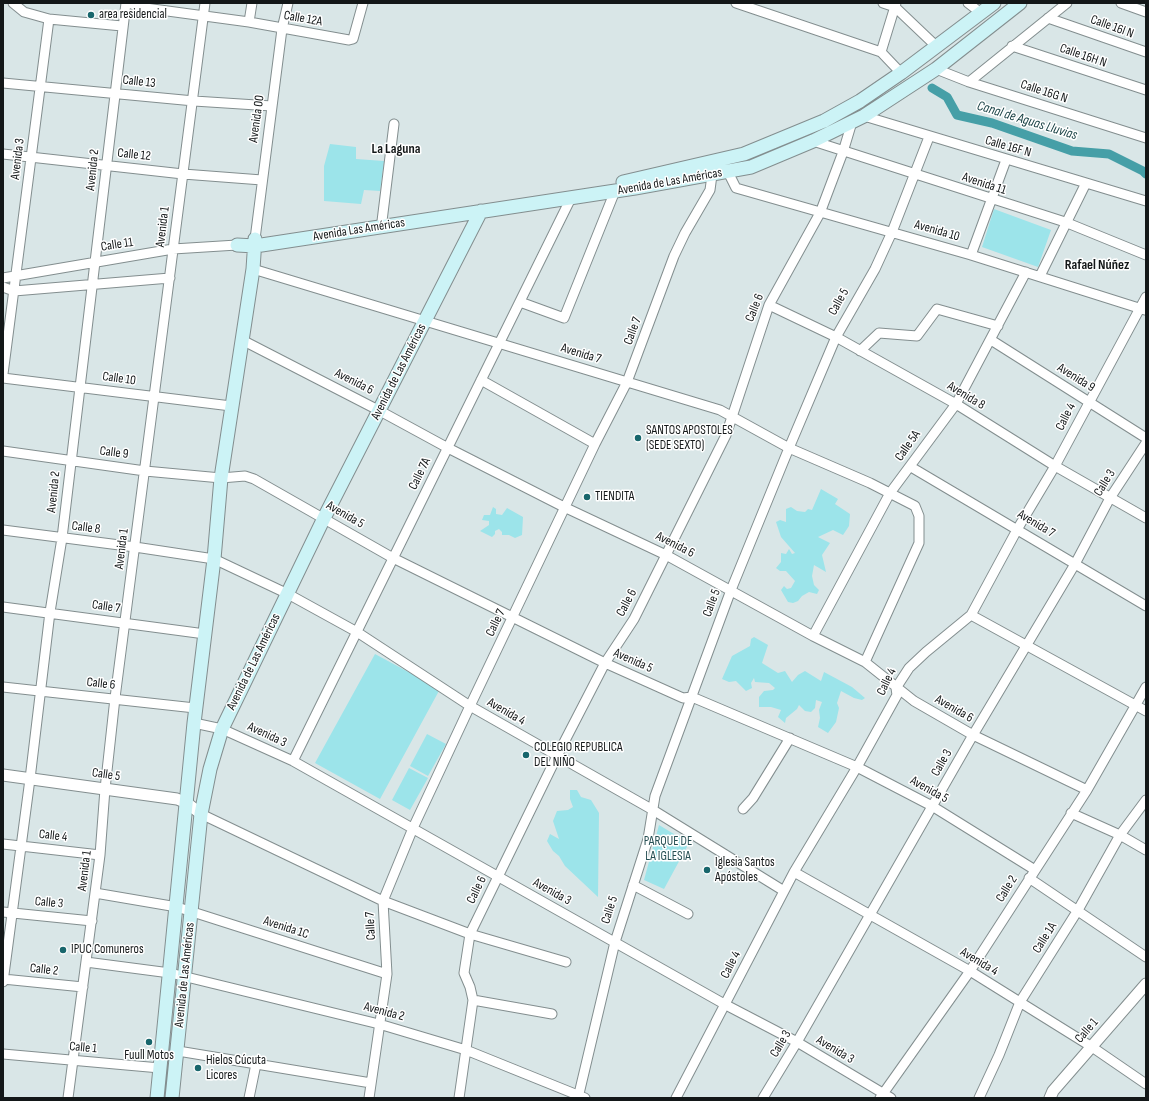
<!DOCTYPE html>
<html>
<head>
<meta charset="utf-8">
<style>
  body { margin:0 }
  #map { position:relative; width:1149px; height:1101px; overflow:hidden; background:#d9e6e7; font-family:"Sofia Sans Condensed",sans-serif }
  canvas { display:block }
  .frame { position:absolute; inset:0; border:4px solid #131718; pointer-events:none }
</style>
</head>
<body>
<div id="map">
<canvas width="1149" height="1101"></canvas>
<div class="frame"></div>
</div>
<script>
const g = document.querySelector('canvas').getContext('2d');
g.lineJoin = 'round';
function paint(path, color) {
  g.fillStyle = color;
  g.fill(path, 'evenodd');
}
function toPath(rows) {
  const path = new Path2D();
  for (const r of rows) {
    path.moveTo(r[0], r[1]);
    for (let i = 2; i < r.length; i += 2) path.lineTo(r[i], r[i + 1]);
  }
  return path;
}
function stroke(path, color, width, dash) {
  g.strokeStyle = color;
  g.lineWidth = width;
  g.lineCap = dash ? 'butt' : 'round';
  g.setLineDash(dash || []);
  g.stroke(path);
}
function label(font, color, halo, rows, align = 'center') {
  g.font = font + ' "Sofia Sans Condensed",sans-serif';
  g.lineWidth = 3;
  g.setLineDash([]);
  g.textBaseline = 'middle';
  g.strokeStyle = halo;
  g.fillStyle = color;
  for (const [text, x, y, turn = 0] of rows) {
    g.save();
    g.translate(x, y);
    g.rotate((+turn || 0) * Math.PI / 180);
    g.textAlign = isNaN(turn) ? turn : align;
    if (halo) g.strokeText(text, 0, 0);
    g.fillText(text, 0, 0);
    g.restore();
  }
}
const green = toPath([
  [330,144,356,147,356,159,384,161,380,191,364,190,361,204,324,201,324,166],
  [994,209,1051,230,1038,267,982,247],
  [821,489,838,499,835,504,850,514,849,526,843,535,833,530,818,537,830,543,822,555,826,572,814,565,812,576,814,585,819,590,817,594,809,592,802,596,798,601,793,603,788,602,781,590,784,586,787,589,791,588,795,581,786,571,780,571,776,568,781,562,781,553,786,554,789,549,792,554,795,553,781,537,776,522,780,520,786,522,786,509,791,507,797,511,805,512,808,509,812,510],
  [493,507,496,509,496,514,502,515,507,508,523,517,522,535,515,538,509,535,502,535,502,532,499,529,495,531,495,534,492,537,480,531,489,525,489,521,482,520,484,515,490,515],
  [754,637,768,645,762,663,778,673,785,671,792,682,798,675,805,671,821,681,824,672,852,687,865,698,862,700,854,698,841,691,837,703,839,708,836,722,828,733,818,727,820,718,819,710,822,702,816,700,815,708,811,712,805,711,799,705,797,709,786,718,785,723,778,717,781,710,771,707,759,707,759,697,764,691,773,690,775,688,769,683,755,682,754,678,751,683,752,688,746,691,736,681,729,682,722,679,732,656,750,646,751,639],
  [375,654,440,689,380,799,315,763],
  [427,734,446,744,428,776,410,766],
  [409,768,428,778,410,810,392,800],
  [570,790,577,790,581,797,591,800,599,813,598,897,565,866,559,856,553,851,547,841,550,834,559,839,553,821,557,811,568,810,573,807,570,799],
  [659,825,689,843,664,889,644,880]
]);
const canal = toPath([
  [932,88,947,97,957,115,992,123,1072,151,1109,154,1143,171,1146,174]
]);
const minor = toPath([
  [13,3,24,12,49,19,122,26],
  [130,3,138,7,249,22,349,40,353,39,363,3],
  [736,3,881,52,901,73],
  [883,3,895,7,936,46],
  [968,3,981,13],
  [1121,3,1146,12],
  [1048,18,1146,52],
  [249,22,252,3],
  [1012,46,1146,90],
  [881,52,896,3],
  [936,69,969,82,1146,138],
  [969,82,1067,3],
  [3,83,194,101,272,106],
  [864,116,1146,201],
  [813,141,1065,222,1146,255],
  [3,154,183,174,262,180],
  [728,172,736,188,971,255,1145,310],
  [382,221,394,124],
  [255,239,282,29,288,3],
  [971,255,1006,160],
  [253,269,720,410,789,448,870,483,915,506,919,516,919,543,865,662],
  [1040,276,1086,183],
  [3,278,173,249,237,245],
  [3,287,14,291,170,278],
  [520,302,564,318,615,191],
  [769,305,836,337,956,404,1055,466,1146,518],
  [242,340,380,411,448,448,564,507,666,555,813,636,865,662,914,701,973,735,1087,790],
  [991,340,1146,438],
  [860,351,879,333,917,336,937,309,998,326],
  [3,374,49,19],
  [3,378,231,406],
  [481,380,595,444],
  [3,451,145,471,221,478,245,476,254,479,393,558,605,663,683,698,692,697,857,767,932,806,1035,870],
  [911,467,1146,606],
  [3,530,135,547,214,559,288,594,357,632,470,706,653,810,784,891],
  [3,607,205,634],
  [971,615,1146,711],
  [813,636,890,493,956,404,1026,272],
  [3,687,195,708],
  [194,723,222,729,293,761,726,1005,797,1042,891,1098],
  [293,761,571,198],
  [743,809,753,798,790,738],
  [1071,813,1120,835,1146,850],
  [201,814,383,901,470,934,566,962],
  [3,844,100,855],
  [794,872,970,971,1092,1047,1146,1084],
  [1029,878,1146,957],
  [633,885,688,914],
  [95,893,177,907,387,974],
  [3,912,92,921],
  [86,962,170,973,379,1024,466,1050,585,1098],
  [3,979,83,987],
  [3,982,30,779,50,612,62,538,126,3],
  [473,1000,552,1014],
  [178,1051,371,1083],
  [3,1054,160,1068],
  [68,1098,100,855,105,789,115,698,205,3],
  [249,1098,256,1064],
  [369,1098,387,974,383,901,413,828,470,706,595,444,627,382,674,256,685,233,710,190,712,175],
  [459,1098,473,1000,470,987,464,973,470,934,557,756,605,663,634,619,726,435,769,305,820,213,843,152,852,122],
  [578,1098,615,942,648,839,655,796,731,590,789,448,836,337,875,269,892,232,929,137],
  [676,1098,794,872,857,767,897,695,896,688,909,668,926,652,971,615,1018,528,1055,466,1146,297],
  [763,1098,797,1042,973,735,1075,564,1110,498,1146,443],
  [880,1098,970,971,1087,790,1146,687],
  [979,1098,999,1055,1020,1002,1078,910,1120,835,1146,800]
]);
const tertiary = toPath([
  [3,775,177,799,187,803,201,814],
  [1050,1098,1053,1091,1146,984]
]);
const secondary = toPath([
  [623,182,744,154,824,121,860,101,901,73,994,3],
  [237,245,255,246,635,188,751,167,813,141,864,116,936,69,1020,3],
  [157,1098,194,723,214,559,221,478,253,269,255,239],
  [172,1098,201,814,210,769,222,729,324,518,481,211]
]);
const markers = [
  [91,15,4,"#18666c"],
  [638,438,4,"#18666c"],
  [587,497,4,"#18666c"],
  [526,755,4,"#18666c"],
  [707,870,4,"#18666c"],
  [63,950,4,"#18666c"],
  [149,1042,4,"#18666c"],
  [198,1068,4,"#18666c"]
];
const poiNames = [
  ["area residencial",99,15],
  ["SANTOS APOSTOLES",646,431],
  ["(SEDE SEXTO)",646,446],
  ["TIENDITA",595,497],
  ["COLEGIO REPUBLICA",534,748],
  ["DEL NIÑO",534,763],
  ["Iglesia Santos",715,863],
  ["Apóstoles",715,878],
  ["IPUC Comuneros",71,950],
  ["Fuull Motos",149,1056,"center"],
  ["Hielos Cúcuta",206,1061],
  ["Licores",206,1076]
];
const streetNames = [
  ["Calle 12A",303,19,10],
  ["Calle 16I N",1112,27,20],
  ["Calle 16H N",1083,56,19],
  ["Calle 13",139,82,6],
  ["Calle 16G N",1044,92,18],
  ["Avenida 00",257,119,-82],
  ["Calle 16F N",1008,147,16],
  ["Calle 12",134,155,6],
  ["Avenida 3",18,159,-83],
  ["Avenida 2",93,170,-84],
  ["Avenida de Las Américas",670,182,-10],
  ["Avenida 11",984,184,18],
  ["Avenida 1",163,227,-83],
  ["Avenida Las Américas",359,230,-9],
  ["Avenida 10",937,231,16],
  ["Calle 11",117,245,-9],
  ["Calle 5",839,302,-61],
  ["Calle 6",755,308,-68],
  ["Calle 7",633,331,-70],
  ["Avenida 7",581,354,17],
  ["Avenida de Las Américas",399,372,-63],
  ["Avenida 9",1076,378,32],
  ["Calle 10",119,379,8],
  ["Avenida 6",354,382,27],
  ["Avenida 8",966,396,31],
  ["Calle 4",1066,417,-63],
  ["Calle 5A",908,446,-55],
  ["Calle 9",114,453,7],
  ["Calle 7A",420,474,-64],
  ["Calle 3",1105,483,-58],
  ["Avenida 2",54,492,-84],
  ["Avenida 5",345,515,30],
  ["Avenida 7",1036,524,31],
  ["Calle 8",86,528,7],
  ["Avenida 6",675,545,27],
  ["Avenida 1",122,549,-83],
  ["Calle 6",627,603,-62],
  ["Calle 5",712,603,-70],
  ["Calle 7",106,607,8],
  ["Calle 7",496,623,-64],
  ["Avenida 5",633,661,24],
  ["Avenida de Las Américas",254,662,-64],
  ["Calle 4",887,682,-64],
  ["Calle 6",101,684,6],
  ["Avenida 6",954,709,30],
  ["Avenida 4",506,712,30],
  ["Avenida 3",267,735,25],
  ["Calle 3",942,763,-60],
  ["Calle 5",106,775,8],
  ["Avenida 5",929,790,29],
  ["Calle 4",53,836,6],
  ["Avenida 1",85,871,-83],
  ["Calle 2",1007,889,-58],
  ["Calle 6",477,890,-64],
  ["Avenida 3",552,892,29],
  ["Calle 3",49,903,5],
  ["Calle 5",610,910,-72],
  ["Calle 7",371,926,-93],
  ["Avenida 1C",286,928,18],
  ["Calle 1A",1045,938,-58],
  ["Avenida 4",979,962,31],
  ["Calle 4",731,965,-63],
  ["Calle 2",44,970,6],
  ["Avenida de Las Américas",185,975,-84],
  ["Avenida 2",384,1012,15],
  ["Calle 1",1087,1031,-49],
  ["Calle 3",781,1044,-59],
  ["Calle 1",83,1048,5],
  ["Avenida 3",835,1050,31]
];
const parkNames = [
  ["PARQUE DE",668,842],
  ["LA IGLESIA",668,857]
];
const waterNames = [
  ["Canal de Aguas Lluvias",1027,121,17]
];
const neighbourhoodNames = [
  ["La Laguna",396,149],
  ["Rafael Núñez",1097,265]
];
paint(green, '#9ce4ea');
stroke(canal, '#469fa7', 9);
stroke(minor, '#838e8f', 11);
stroke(tertiary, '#838e8f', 13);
stroke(secondary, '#838e8f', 15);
stroke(minor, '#fff', 9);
stroke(tertiary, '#fff', 11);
stroke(secondary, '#ccf3f6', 13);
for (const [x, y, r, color] of markers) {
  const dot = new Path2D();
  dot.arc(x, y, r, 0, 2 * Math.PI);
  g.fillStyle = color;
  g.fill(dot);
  stroke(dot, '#fff', 1.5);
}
label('13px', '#131718', '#fff', poiNames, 'left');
label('13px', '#131718', '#fff', streetNames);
label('13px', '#254e52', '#fff', parkNames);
label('italic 14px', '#143e41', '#fff', waterNames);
label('bold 14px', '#131718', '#fff', neighbourhoodNames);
</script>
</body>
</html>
